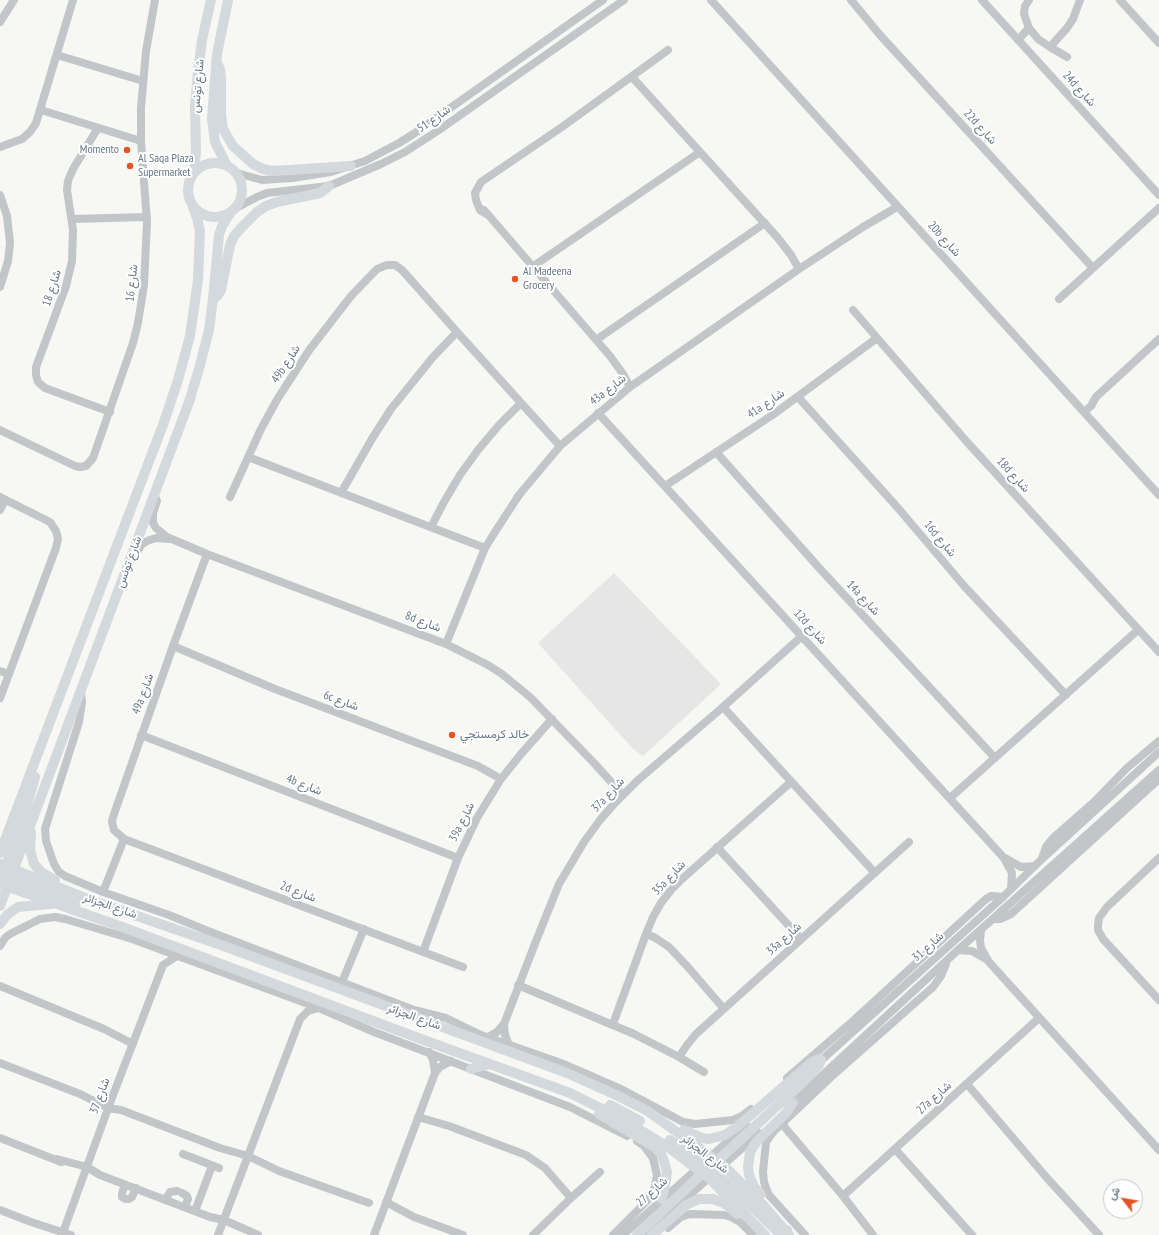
<!DOCTYPE html>
<html>
<head>
<meta charset="utf-8">
<style>
  body { margin:0 }
  #map { position:relative; width:1159px; height:1235px; overflow:hidden; background:#f7f7f4; font-family:"PT Sans Narrow",Vazirmatn,sans-serif }
  canvas { display:block }
  .north { position:absolute; left:1103px; top:1179px; width:40px; height:40px; box-sizing:border-box; background:#fff; border:1px solid #c1c9ce; border-radius:50%; rotate:301deg; font-size:11px; font-weight:700; line-height:16px; text-align:center; color:#657785 }
  .north::after { content:''; display:block; margin:auto; width:14px; height:18px; background:#e65324; clip-path:polygon(50% 0,100% 100%,50% 72%,0 100%) }
</style>
</head>
<body>
<div id="map">
<canvas width="1159" height="1235"></canvas>
<div class="north">ش</div>
</div>
<script>
const g = document.querySelector('canvas').getContext('2d');
g.lineJoin = 'round';
function paint(path, color) {
  g.fillStyle = color;
  g.fill(path, 'evenodd');
}
function toPath(rows) {
  const path = new Path2D();
  for (const r of rows) {
    if (r.length === 3) {
      path.moveTo(r[0] + r[2], r[1]);
      path.arc(r[0], r[1], r[2], 0, 2 * Math.PI);
      continue;
    }
    path.moveTo(r[0], r[1]);
    for (let i = 2; i < r.length; i += 2) path.lineTo(r[i], r[i + 1]);
  }
  return path;
}
function stroke(path, color, width, dash) {
  g.strokeStyle = color;
  g.lineWidth = width;
  g.lineCap = dash ? 'butt' : 'round';
  g.setLineDash(dash || []);
  g.stroke(path);
}
function label(font, color, halo, rows, align = 'center') {
  g.font = font + ' "PT Sans Narrow",Vazirmatn,sans-serif';
  g.lineWidth = 4;
  g.setLineDash([]);
  g.textBaseline = 'middle';
  g.strokeStyle = halo;
  g.fillStyle = color;
  for (const [text, x, y, turn = 0] of rows) {
    g.save();
    g.translate(x, y);
    g.rotate((+turn || 0) * Math.PI / 180);
    g.textAlign = isNaN(turn) ? turn : align;
    if (halo) g.strokeText(text, 0, 0);
    g.fillText(text, 0, 0);
    g.restore();
  }
}
const built = toPath([
  [614,573,721,684,643,756,633,749,538,643]
]);
const minor = toPath([
  [711,0,1159,495],
  [851,0,880,35,1093,268],
  [982,0,1159,195],
  [1120,0,1159,43],
  [0,22,14,0],
  [1029,28,1038,39,1050,47],
  [1018,40,1029,28,1024,14,1025,6,1029,0],
  [57,55,143,81],
  [1067,57,1050,47,1067,28,1073,19,1080,0],
  [632,77,777,237,791,255,799,269],
  [41,110,141,141],
  [98,128,73,169,68,181,67,190,73,230,72,261,66,286,36,367,36,375,38,382,45,388,110,412],
  [0,147,22,139,30,132,36,123,73,0],
  [237,173,262,180,292,178,331,172,365,161,399,143,415,133,603,0],
  [0,195,7,216,10,243,8,261,0,287],
  [236,208,257,197,267,193,329,186,381,164,405,152,439,130,624,0],
  [484,210,610,356,623,374,630,387],
  [486,214,480,210,476,200,475,193,481,182,562,127,668,50],
  [72,219,147,217],
  [532,267,700,152],
  [1059,299,1159,208],
  [853,310,967,442,1159,652],
  [596,340,765,223],
  [798,397,898,508,965,587,1066,695],
  [1084,412,1091,406,1096,397,1159,339],
  [598,413,1004,858,1012,873,1011,889],
  [0,430,75,466,80,467,86,466,93,458,133,343,138,323,144,285,147,222,141,141,141,108,146,51,155,0],
  [716,452,821,570,995,758],
  [248,457,485,548],
  [665,486,774,414,877,338],
  [341,493,373,437,391,409,433,357,457,332],
  [154,494,157,501,153,513,153,523,156,528,167,537,207,554,446,644,488,665,502,674,530,697,594,763,623,795],
  [0,497,50,522,56,531,58,539,56,548,0,698],
  [230,497,261,429,278,398,310,349,351,296,377,269,387,265,395,265,402,270,457,332,560,446],
  [0,510,5,500],
  [431,527,444,502,460,475,478,450,499,425,521,403],
  [207,554,173,646,113,817,112,822,114,830,124,839,463,967],
  [136,555,141,545,147,541,156,538,169,539],
  [446,644,485,548,495,532,519,495,560,446,630,387,799,269,863,227,897,207],
  [173,646,275,689,478,766,501,779],
  [0,671,9,674],
  [81,692,82,702,79,722,45,829,46,841,54,864,59,872,65,876,103,892,169,915,208,931,414,1010,446,1018,481,1035,561,1063,621,1089,683,1122,695,1124,733,1120,742,1116,751,1109],
  [723,707,875,873],
  [141,735,458,858],
  [950,798,1138,630],
  [717,847,801,939],
  [1005,858,1021,867,1035,866],
  [1042,858,1046,847,1053,838,1094,802,1127,768,1159,741],
  [1159,858,1107,907,1099,918,1098,925,1098,930,1103,939,1159,1000],
  [103,892,124,839],
  [993,919,1000,919,1011,914,1159,779],
  [981,930,980,940,981,948,989,962,1159,1150],
  [646,934,654,937,669,947,687,966,724,1009],
  [0,946,5,938,10,934,40,919,55,917,65,919,132,939,319,1008,374,1032,570,1107,627,1136],
  [958,950,972,951,986,959],
  [423,952,458,858,477,818,501,779,521,754,552,719],
  [342,982,364,929],
  [518,985,634,1034,679,1057,704,1072],
  [0,986,104,1029,133,1044],
  [504,1024,505,1035,509,1045],
  [613,1024,646,934,653,917,661,903,671,890,682,879,791,782],
  [488,1037,497,1032,504,1024,536,941,559,884,584,842,600,820,614,804,638,780,723,707,802,636],
  [429,1052,433,1060,435,1073],
  [679,1057,687,1045,696,1034,909,842],
  [0,1063,80,1094,108,1108,121,1110,220,1148,248,1156,279,1171,369,1203],
  [817,1064,1003,897,1042,859,1159,752],
  [787,1078,853,1021,986,899,991,896,1003,897],
  [967,1084,1047,1178,1099,1235],
  [788,1107,958,950,1159,770],
  [418,1117,449,1126,526,1155,545,1168,571,1198],
  [782,1124,843,1196,873,1235],
  [0,1138,61,1162],
  [895,1149,972,1235],
  [183,1154,219,1168],
  [57,1159,87,1167,100,1175,210,1217,224,1220,258,1235],
  [125,1185,122,1193,122,1197,125,1199,129,1199,132,1197,136,1188],
  [182,1193,187,1196,188,1199,185,1207],
  [843,1196,1039,1018],
  [165,1200,170,1192,177,1191],
  [386,1202,414,1217,463,1235],
  [0,1210,31,1222,71,1235],
  [195,1211,212,1166],
  [668,1228,681,1217,690,1214,724,1215,731,1217,740,1222,753,1235],
  [62,1235,110,1103,163,965,177,956],
  [218,1235,300,1019,308,1011,319,1008],
  [374,1235,435,1073,440,1067,451,1061],
  [533,1235,571,1198,600,1172],
  [613,1235,648,1200,654,1190,657,1175,653,1158,644,1146,637,1141],
  [623,1235,746,1125],
  [645,1235,759,1133],
  [805,1235,769,1195,766,1188,764,1182,763,1172,766,1142,774,1131,831,1077,933,987,941,976,946,964]
]);
const major = toPath([
  [216,61,220,69,221,77,221,115,223,129,233,146,253,164,263,169,273,171,351,166],
  [215,190,27],
  [227,166,215,142,212,119,217,54,228,0],
  [194,173,196,152,195,107,198,72,202,40,211,0],
  [213,299,218,295,221,290,230,245,234,236,241,228,257,212,266,206,277,202,320,193,329,186],
  [31,832,30,850,34,864,41,872,55,880],
  [0,853,164,422,178,380,190,336,198,280,200,231,197,218,193,207],
  [0,864,85,898,221,945,567,1073,616,1095,646,1110,698,1147,724,1166,764,1206,789,1235],
  [4,876,72,902,77,902,85,898],
  [0,882,26,809,35,777],
  [0,884,125,928,429,1042,570,1093,622,1119,668,1147,709,1178,765,1235],
  [0,906,189,402,199,369,209,330,213,299,219,235,222,226,231,212],
  [0,924,8,914,18,907,51,904],
  [471,1069,490,1064],
  [610,1105,640,1121],
  [599,1114,648,1143,656,1148,661,1154,664,1161,667,1172,666,1180,662,1199],
  [684,1130,702,1138,709,1139,725,1135,738,1126,812,1062,819,1059,821,1060,819,1065,802,1083,715,1163,711,1170,709,1178],
  [670,1140,703,1162,712,1167,718,1168],
  [707,1168,715,1172,777,1231,783,1233,787,1230],
  [761,1194,754,1187,749,1175,748,1167,750,1152,757,1141,786,1113,793,1103],
  [637,1235,707,1169],
  [652,1235,686,1205,699,1199,713,1199,724,1203,737,1214]
]);
const markers = [
  [127,150,4,"#e65324"],
  [130,166,4,"#e65324"],
  [515,279,4,"#e65324"],
  [452,735,4,"#e65324"]
];
const streetNames = [
  ["شارع تونس",198,86,-85],
  ["24d شارع",1079,89,48],
  ["شارع 51",434,119,-35],
  ["22d شارع",980,127,48],
  ["20b شارع",944,239,48],
  ["شارع 16",132,283,-84],
  ["شارع 18",52,288,-72],
  ["49b شارع",286,364,-57],
  ["43a شارع",608,390,-38],
  ["41a شارع",766,404,-34],
  ["18d شارع",1013,475,48],
  ["16d شارع",940,539,50],
  ["شارع تونس",129,562,-70],
  ["14a شارع",863,598,47],
  ["8d شارع",423,622,21],
  ["12d شارع",810,627,48],
  ["49a شارع",143,694,-70],
  ["6c شارع",341,701,20],
  ["4b شارع",304,785,22],
  ["37a شارع",608,795,-47],
  ["39a شارع",462,822,-63],
  ["35a شارع",669,878,-47],
  ["2d شارع",298,892,21],
  ["شارع الجزائر",110,906,19],
  ["33a شارع",784,939,-42],
  ["شارع 31",928,947,-42],
  ["شارع الجزائر",414,1017,20],
  ["شارع 37",100,1096,-70],
  ["27a شارع",934,1098,-42],
  ["شارع الجزائر",705,1154,38],
  ["شارع 27",652,1192,-42]
];
const poiNames = [
  ["Momento",119,150,"right"],
  ["Al Saqa Plaza",138,159],
  ["Supermarket",138,173],
  ["Al Madeena",523,272],
  ["Grocery",523,286],
  ["خالد كرمستجي",460,735]
];
paint(built, '#e5e6e5');
stroke(minor, '#c2c6c9', 8);
stroke(major, '#d4d9dd', 10);
for (const [x, y, r, color] of markers) {
  const dot = new Path2D();
  dot.arc(x, y, r, 0, 2 * Math.PI);
  g.fillStyle = color;
  g.fill(dot);
  stroke(dot, '#fff', 1.5);
}
label('12px', '#657785', '#fff', streetNames);
label('12px', '#657785', '#fff', poiNames, 'left');
</script>
</body>
</html>
